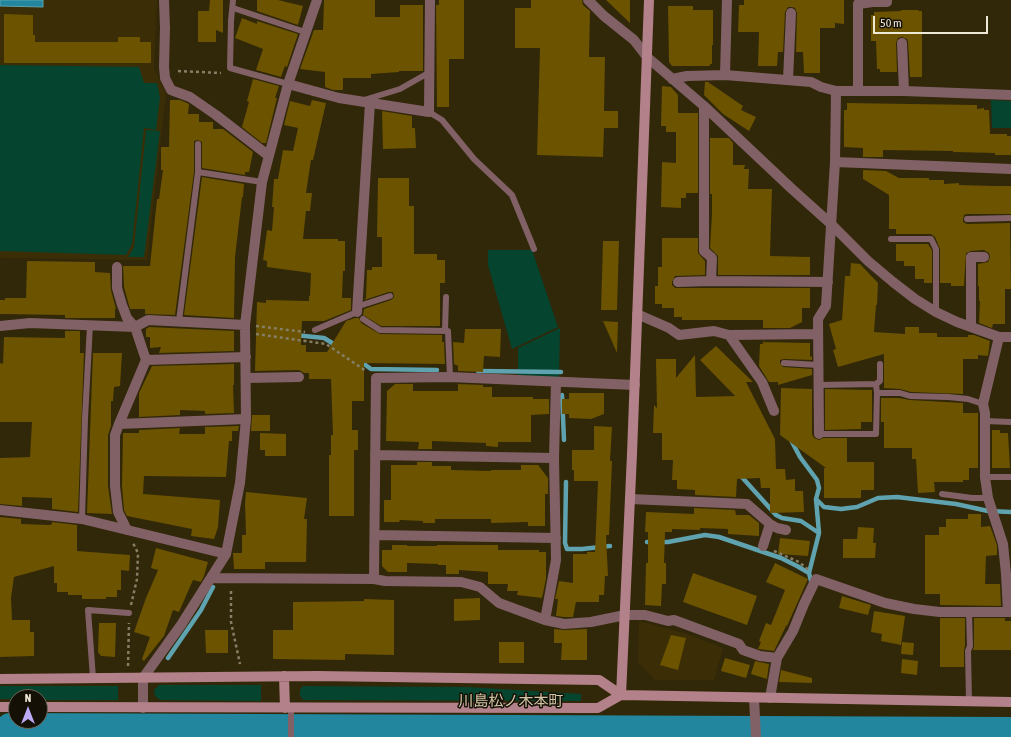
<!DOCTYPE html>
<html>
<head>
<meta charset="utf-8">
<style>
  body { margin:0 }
  #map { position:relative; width:1011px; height:737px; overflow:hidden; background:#312709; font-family:"Asap Condensed",sans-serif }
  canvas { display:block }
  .north { position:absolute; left:8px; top:689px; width:40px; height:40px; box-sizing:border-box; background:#151005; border:1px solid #6c6659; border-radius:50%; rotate:0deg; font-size:11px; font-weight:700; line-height:16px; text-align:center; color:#eee8d7 }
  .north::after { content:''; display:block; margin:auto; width:14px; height:18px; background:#bcaaf5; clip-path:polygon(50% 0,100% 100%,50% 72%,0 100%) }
  .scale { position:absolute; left:873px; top:16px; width:115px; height:18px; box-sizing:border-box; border:2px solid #eee8d7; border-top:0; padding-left:5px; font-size:12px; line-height:14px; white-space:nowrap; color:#eee8d7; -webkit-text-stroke:3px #151005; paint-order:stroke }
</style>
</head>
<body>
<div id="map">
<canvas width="1011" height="737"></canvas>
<div class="north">N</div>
<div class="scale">50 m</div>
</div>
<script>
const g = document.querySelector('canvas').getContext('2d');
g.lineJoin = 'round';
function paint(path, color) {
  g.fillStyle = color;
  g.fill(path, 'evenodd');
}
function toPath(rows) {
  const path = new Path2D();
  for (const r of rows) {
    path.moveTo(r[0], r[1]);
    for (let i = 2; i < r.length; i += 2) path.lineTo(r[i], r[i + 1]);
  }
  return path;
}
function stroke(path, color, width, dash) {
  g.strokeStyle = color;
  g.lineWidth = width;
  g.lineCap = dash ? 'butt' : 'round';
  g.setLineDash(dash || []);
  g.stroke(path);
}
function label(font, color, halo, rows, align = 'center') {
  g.font = font + ' "Asap Condensed","Noto Sans JP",sans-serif';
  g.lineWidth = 3;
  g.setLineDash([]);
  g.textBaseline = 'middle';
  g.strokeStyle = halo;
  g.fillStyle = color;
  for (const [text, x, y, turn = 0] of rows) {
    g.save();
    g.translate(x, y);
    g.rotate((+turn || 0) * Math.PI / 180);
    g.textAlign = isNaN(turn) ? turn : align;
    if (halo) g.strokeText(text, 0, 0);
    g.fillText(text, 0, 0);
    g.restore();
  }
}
const built = toPath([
  [0,0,157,0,154,68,166,94,147,260,0,258],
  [639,621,687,634,723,648,714,680,655,680,638,662],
  [0,730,562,734,562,737,0,737]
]);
const green = toPath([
  [0,65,139,67,144,83,157,83,160,97,156,130,144,128,132,244,126,255,0,251],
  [991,100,1011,101,1011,128,992,128],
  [146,130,160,131,144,257,128,257,134,247],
  [488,250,532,250,558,327,512,349,488,265],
  [560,328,559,377,518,376,518,348],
  [159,685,261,685,261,701,160,700,155,696,154,690],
  [0,686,118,686,118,700,40,700,40,697,16,697,16,699,0,699],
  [303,686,468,687,581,694,581,701,303,700,300,696,300,690],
  [0,730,256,733,256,737,0,737]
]);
const water = toPath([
  [0,0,43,0,43,7,0,6,0,0]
]);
const stream = toPath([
  [295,335,324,338,337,346],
  [360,361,371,369,437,370],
  [478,371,561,372],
  [562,395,564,440],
  [791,440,800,457,817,480,819,488,816,499,819,533],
  [740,475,776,515,782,518,801,521,819,533,809,573],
  [566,482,565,543,567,549,582,549,610,546],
  [816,499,824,507,841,509,857,507,878,498,897,497,956,504,988,511,1011,512],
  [647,542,668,542,705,535,719,537,781,558,797,566,809,573,811,581],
  [168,658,201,610,213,587]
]);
const river = toPath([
  [10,727,1011,731]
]);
const building = toPath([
  [210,0,223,0,223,33,216,30,216,42,198,42,198,11,209,11],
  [257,0,278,0,303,6,298,25,257,11],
  [324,0,375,0,375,17,400,17,400,5,423,5,423,71,399,71,399,72,371,74,371,78,343,78,343,90,333,90,325,87,325,72,300,69,314,30,323,30],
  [439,0,464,0,464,59,449,59,449,107,437,107,436,5,439,5],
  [531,0,582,0,583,5,590,11,589,57,605,57,604,111,618,111,618,128,604,128,603,157,537,155,540,48,515,48,515,8,531,8],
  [606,0,630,0,630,23],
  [744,0,844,0,844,24,835,23,835,28,820,28,820,73,804,73,803,52,796,52,797,13,795,8,792,7,788,7,785,12,783,52,778,52,777,66,758,66,759,32,738,32,739,5,744,5],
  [668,6,693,6,693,10,713,10,713,45,712,45,712,64,710,64,710,66,672,66,669,62],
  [901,10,919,10,918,11,922,11,922,77,910,77,908,42,907,39,902,37,898,38,896,43,897,72,880,72,880,69,877,69,876,41,871,41,871,15,874,15,874,12,901,11],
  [4,14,33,15,33,35,35,35,35,42,118,42,118,37,140,37,140,42,151,42,151,63,4,63],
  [242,18,257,24,257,21,298,34,287,67,285,66,281,77,256,70,263,49,235,38],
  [253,79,279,86,275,98,277,98,266,143,262,143,242,127,249,102,247,101],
  [705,82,708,82,743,106,741,110,756,117,749,131,723,114,704,95],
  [662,86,671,87,678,95,678,113,698,113,698,193,686,193,686,198,681,198,681,208,661,207,662,162,676,163,676,132,666,132,666,126,661,126],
  [170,100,180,100,187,103,189,104,188,114,199,114,199,122,213,122,213,129,223,129,253,152,249,172,245,172,245,175,202,168,202,142,198,140,194,141,194,172,175,315,145,314,145,309,130,309,124,287,123,266,150,266,157,199,159,199,163,170,161,170,161,147,169,147],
  [312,100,326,103,313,160,311,160,306,193,312,193,310,211,306,211,303,239,338,239,338,241,345,241,345,271,343,271,342,298,351,298,351,310,324,321,302,321,301,345,306,345,306,352,327,352,346,321,355,318,359,318,361,323,380,334,442,335,442,342,444,342,445,364,364,363,364,401,352,401,352,430,358,430,358,450,354,450,354,516,329,516,329,455,331,455,331,435,333,435,331,379,309,379,309,373,304,373,299,370,255,371,257,302,266,303,266,300,309,301,309,296,310,296,311,273,267,267,267,261,263,260,267,230,272,231,274,207,272,207,274,179,278,179,283,150,293,151,298,128,284,125,290,101,310,106],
  [847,103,977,105,977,109,984,108,984,110,989,110,990,134,1007,134,1007,136,1011,136,1011,155,995,155,995,153,953,152,953,151,883,150,883,157,863,157,863,148,844,147,844,110,847,110],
  [382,111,412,116,412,128,415,128,416,148,383,149],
  [710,138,729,138,733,143,733,165,745,165,744,169,749,169,748,189,772,189,770,256,810,257,810,275,718,275,718,256,710,248,712,214,712,194,710,194],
  [863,170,886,171,899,178,929,178,929,180,944,180,944,184,959,183,959,185,995,186,1011,186,1011,214,967,214,964,215,963,219,963,222,967,224,1010,223,1011,286,1011,289,1005,289,1005,324,993,324,992,328,979,323,980,301,979,301,979,286,978,286,978,264,988,262,990,257,989,253,984,250,971,251,966,253,964,286,951,286,951,283,940,283,940,249,935,237,931,234,896,234,896,229,889,229,889,195,863,179],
  [202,177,244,184,243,197,242,197,235,257,234,318,184,315],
  [378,178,409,178,409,206,414,206,414,254,437,254,437,260,445,260,445,283,440,283,440,326,381,326,363,315,364,309,391,300,394,297,393,292,389,292,364,300,366,298,367,270,372,270,372,267,382,267,382,237,377,237],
  [662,238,698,238,698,253,705,261,705,275,675,276,672,282,672,285,675,288,810,288,810,308,802,308,802,322,790,328,763,328,763,320,682,320,682,317,674,317,674,308,662,308,662,304,655,304,655,286,658,286,658,267,662,267],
  [603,241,619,241,617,310,601,310],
  [896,244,928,244,932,250,932,283,924,283,924,279,915,279,915,266,904,266,904,261,896,261],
  [27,261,95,262,95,272,110,273,111,290,116,309,115,309,115,318,65,318,65,315,0,314,0,300,5,300,5,298,26,298],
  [851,263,860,264,878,283,877,305,876,305,874,332,905,334,905,327,919,327,919,333,937,333,937,337,968,337,968,335,974,335,990,341,988,356,978,355,978,359,963,359,963,394,911,392,900,389,884,388,884,354,838,367,833,350,836,349,829,324,842,320,845,276,850,276],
  [603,321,618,322,617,353],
  [149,327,234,331,234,351,159,353,161,347,150,348,150,337,146,337,146,329],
  [465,329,501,329,500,357,484,356,483,372,458,371,458,366,454,364,453,342,464,343],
  [65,331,80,331,80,353,84,353,78,512,52,509,52,498,22,497,22,506,0,504,0,458,30,457,32,422,0,422,0,363,3,364,4,337,65,338],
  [763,341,765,341,763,342,810,343,810,357,812,356,812,360,784,359,780,360,780,363,783,367,812,369,812,375,778,385,778,382,769,382,759,366,760,344,763,344],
  [716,346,753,382,746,382,775,439,776,469,785,469,786,480,795,479,795,491,803,491,804,512,770,513,770,488,761,488,760,478,737,479,736,497,695,495,695,490,677,489,677,480,672,480,673,460,662,460,662,433,653,433,654,405,657,408,656,359,676,359,676,378,695,355,696,397,735,396,700,360],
  [93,353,122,353,120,386,114,387,113,401,111,401,111,426,108,435,108,486,112,514,87,513],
  [234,364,234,385,233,385,234,413,205,414,205,411,180,410,180,415,139,417,139,393,152,366],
  [395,384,413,384,413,391,458,391,458,384,483,385,483,387,492,387,492,397,533,397,533,399,549,399,549,414,531,415,531,442,498,442,498,447,486,446,486,443,432,441,432,449,418,449,419,442,386,441,387,391],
  [781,388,812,389,812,434,814,438,819,440,823,438,847,438,847,462,874,462,874,490,861,490,861,498,824,498,824,468,826,468,780,435],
  [825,389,872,390,872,422,861,422,861,429,825,430],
  [569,393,604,393,604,414,591,419,569,418,569,414,562,414,562,399,569,399],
  [881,398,899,398,910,400,963,403,963,413,978,413,978,468,969,468,969,480,963,480,963,482,934,482,935,492,918,493,916,459,912,459,912,448,884,448,884,422,881,422],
  [252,415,270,415,270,431,251,431],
  [239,426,238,431,232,431,232,441,229,441,226,477,144,476,143,494,220,500,218,527,214,539,191,536,192,529,127,516,124,510,122,486,123,433,139,433,139,430,180,428,179,434,205,434,205,427],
  [594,426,612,427,610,461,612,461,609,535,606,535,608,576,605,576,604,595,599,595,599,602,576,602,573,617,564,617,556,616,558,599,555,599,559,581,573,583,573,554,587,554,587,552,595,552,598,481,574,481,574,470,572,470,572,450,594,450],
  [992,430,1000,430,1000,433,1008,433,1010,468,992,468],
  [260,433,286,434,286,456,265,456,265,450,260,450],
  [417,462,432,462,432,466,451,466,451,470,491,471,491,470,521,470,521,465,538,465,548,478,548,494,545,494,545,526,528,526,528,522,491,523,491,519,435,519,435,523,423,523,423,521,400,520,399,522,384,522,384,500,391,500,391,465,417,465],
  [246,492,307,498,304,519,307,519,306,562,265,562,265,569,234,569,233,553,242,553,242,535,246,535,245,504],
  [694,508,735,510,736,515,749,515,759,523,759,536,728,534,728,529,700,528,700,530,672,529,672,532,665,532,664,563,666,563,666,584,662,584,661,606,645,605,646,563,648,563,648,532,645,532,646,512,694,514],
  [968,514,981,514,981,527,990,526,997,545,997,555,986,556,985,584,1000,584,1001,606,940,605,940,594,925,594,925,535,939,535,939,527,946,527,946,519,968,519],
  [0,517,21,519,21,524,50,525,52,524,52,522,77,525,77,551,130,555,129,571,121,570,121,590,117,590,117,597,106,597,106,599,82,599,82,595,68,595,68,592,57,592,57,583,54,583,54,566,14,577,11,598,12,620,30,620,30,632,34,632,34,656,0,657],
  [858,527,874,528,873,543,876,543,875,558,843,558,843,539,857,539],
  [780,538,810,541,808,556,778,554],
  [392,545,407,545,407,546,437,546,437,545,498,545,498,550,539,550,539,552,546,552,546,579,542,598,517,595,518,591,507,591,508,584,488,584,488,572,459,570,459,574,446,574,446,565,438,565,438,564,407,563,407,572,388,572,382,566,382,550,392,550],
  [156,548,208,562,204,576,201,582,193,580,179,612,173,610,164,636,144,661,142,659,150,637,134,632,146,598,158,570,151,568],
  [775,563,808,579,787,626,786,626,774,651,758,649,761,642,759,641,766,623,771,625,785,590,766,582],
  [693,573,757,596,747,625,683,602],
  [842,596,871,605,868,615,839,608],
  [480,598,480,620,454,621,454,599],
  [364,599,394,600,394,655,345,654,345,660,273,659,273,630,293,630,293,602,364,601],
  [874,611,905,616,901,645,881,641,882,634,871,632],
  [940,618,965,618,965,645,964,651,964,667,940,667],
  [974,618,1005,618,1005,621,1011,621,1011,650,973,650,974,646],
  [99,623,116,623,115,657,101,656,98,652],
  [554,629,564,630,587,629,587,660,561,660,562,643,554,643],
  [205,630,228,630,228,653,206,653],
  [671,635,686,638,678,670,660,665],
  [499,642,524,642,524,663,499,663],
  [902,642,914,643,913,655,901,654],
  [725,658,750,665,746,678,721,671],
  [902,659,918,661,917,675,901,673],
  [755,661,769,664,767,679,751,674],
  [781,670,812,678,812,683,779,682]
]);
const path = toPath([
  [178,71,221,73],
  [256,326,305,332],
  [256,334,326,344,366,371],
  [774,551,799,562,810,571],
  [231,591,231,622,240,664],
  [131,605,137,579,138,553,133,543],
  [128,666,129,623]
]);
const lane = toPath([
  [233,0,231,21,230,68,288,84],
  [233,8,305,32],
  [364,100,400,89,430,72],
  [429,112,442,120,474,159,512,195,534,249],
  [198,144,198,172],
  [967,219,1011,218],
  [891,239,931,239,936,249,936,312],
  [359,306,390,296],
  [363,319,380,330,448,331,450,377],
  [179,321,198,172,262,182],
  [315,330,357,312],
  [445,331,446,297],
  [784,363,818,365],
  [876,384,880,381,880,364],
  [818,385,876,384,877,393],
  [985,421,1011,422],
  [819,434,876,434,877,393,900,393,910,396,948,397,968,399,983,404],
  [985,477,1011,477],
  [942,494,972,498,988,498],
  [82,519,85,418,90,325],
  [93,678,88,610,129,613],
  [969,702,968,651,970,646,969,613],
  [291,708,291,737]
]);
const street = toPath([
  [164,0,165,28,164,67,165,78,171,90,190,97,216,115,269,156],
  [588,0,604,16,634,40,647,57,704,106,792,189,831,224,868,261,893,282,915,299,936,312,957,322,999,337,1011,337],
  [902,43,904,91],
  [725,75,727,0],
  [672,79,687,76,725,75,811,82,821,87,836,91,904,91,1011,95],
  [788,80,791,13],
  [288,84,339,98,429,112,430,0],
  [858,90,858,4,873,2,887,2,887,0],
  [704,106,704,251,712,258,711,281,828,282],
  [835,162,1011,169],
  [117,267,117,288,122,305,127,318,135,327,146,360,119,424,115,435,115,486,118,512,127,530],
  [678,282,711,281],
  [357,312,370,103],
  [637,314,669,328,679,335,714,331,729,335,817,334],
  [0,326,30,323,135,327,148,320,245,325],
  [971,327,971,257,984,257],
  [729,335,762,382,774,411],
  [999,337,983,404,985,413,985,477,988,498,1003,544,1006,574,1008,612],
  [146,360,246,357],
  [246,378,299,377],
  [119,424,246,419],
  [819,434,818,319,826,306,835,162,836,91],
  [375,455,554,458],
  [630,499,747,504,770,524,777,528,786,530],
  [0,510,82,519,226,554],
  [375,535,556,538],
  [763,546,770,524],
  [212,578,374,579,385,581,461,582,480,587,499,603,545,620,564,624,591,622,625,615,645,615,668,621,674,620,739,644,743,650,760,656,777,658],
  [374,579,376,378,450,377,635,385],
  [545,620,556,560,554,458,556,382],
  [754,698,756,737],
  [770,698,777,658,793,631,804,604,816,579,885,603,914,609,940,612,1011,612],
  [143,708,143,678,181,625,226,554,240,483,246,419,245,325,262,182,288,84,317,0]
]);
const secondary = toPath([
  [284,676,285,708],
  [0,679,317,676,599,680,621,695],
  [621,695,632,454,649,0],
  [0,707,16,707],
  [40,707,589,708,598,708,621,695,1011,702]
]);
const neighbourhoodNames = [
  ["川島松ノ木本町",511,701]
];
paint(built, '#3b2e07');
paint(green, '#05442f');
paint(water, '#21869e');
stroke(water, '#5ea3af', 1);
stroke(stream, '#5ea3af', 4.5);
stroke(river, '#21869e', 28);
paint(building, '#6b5300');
stroke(path, '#867e66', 2.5, [3, 3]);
stroke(lane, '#816166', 6);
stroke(street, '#816166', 10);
stroke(secondary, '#b38189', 10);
label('15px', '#d0c4a3', '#151005', neighbourhoodNames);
</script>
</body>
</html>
